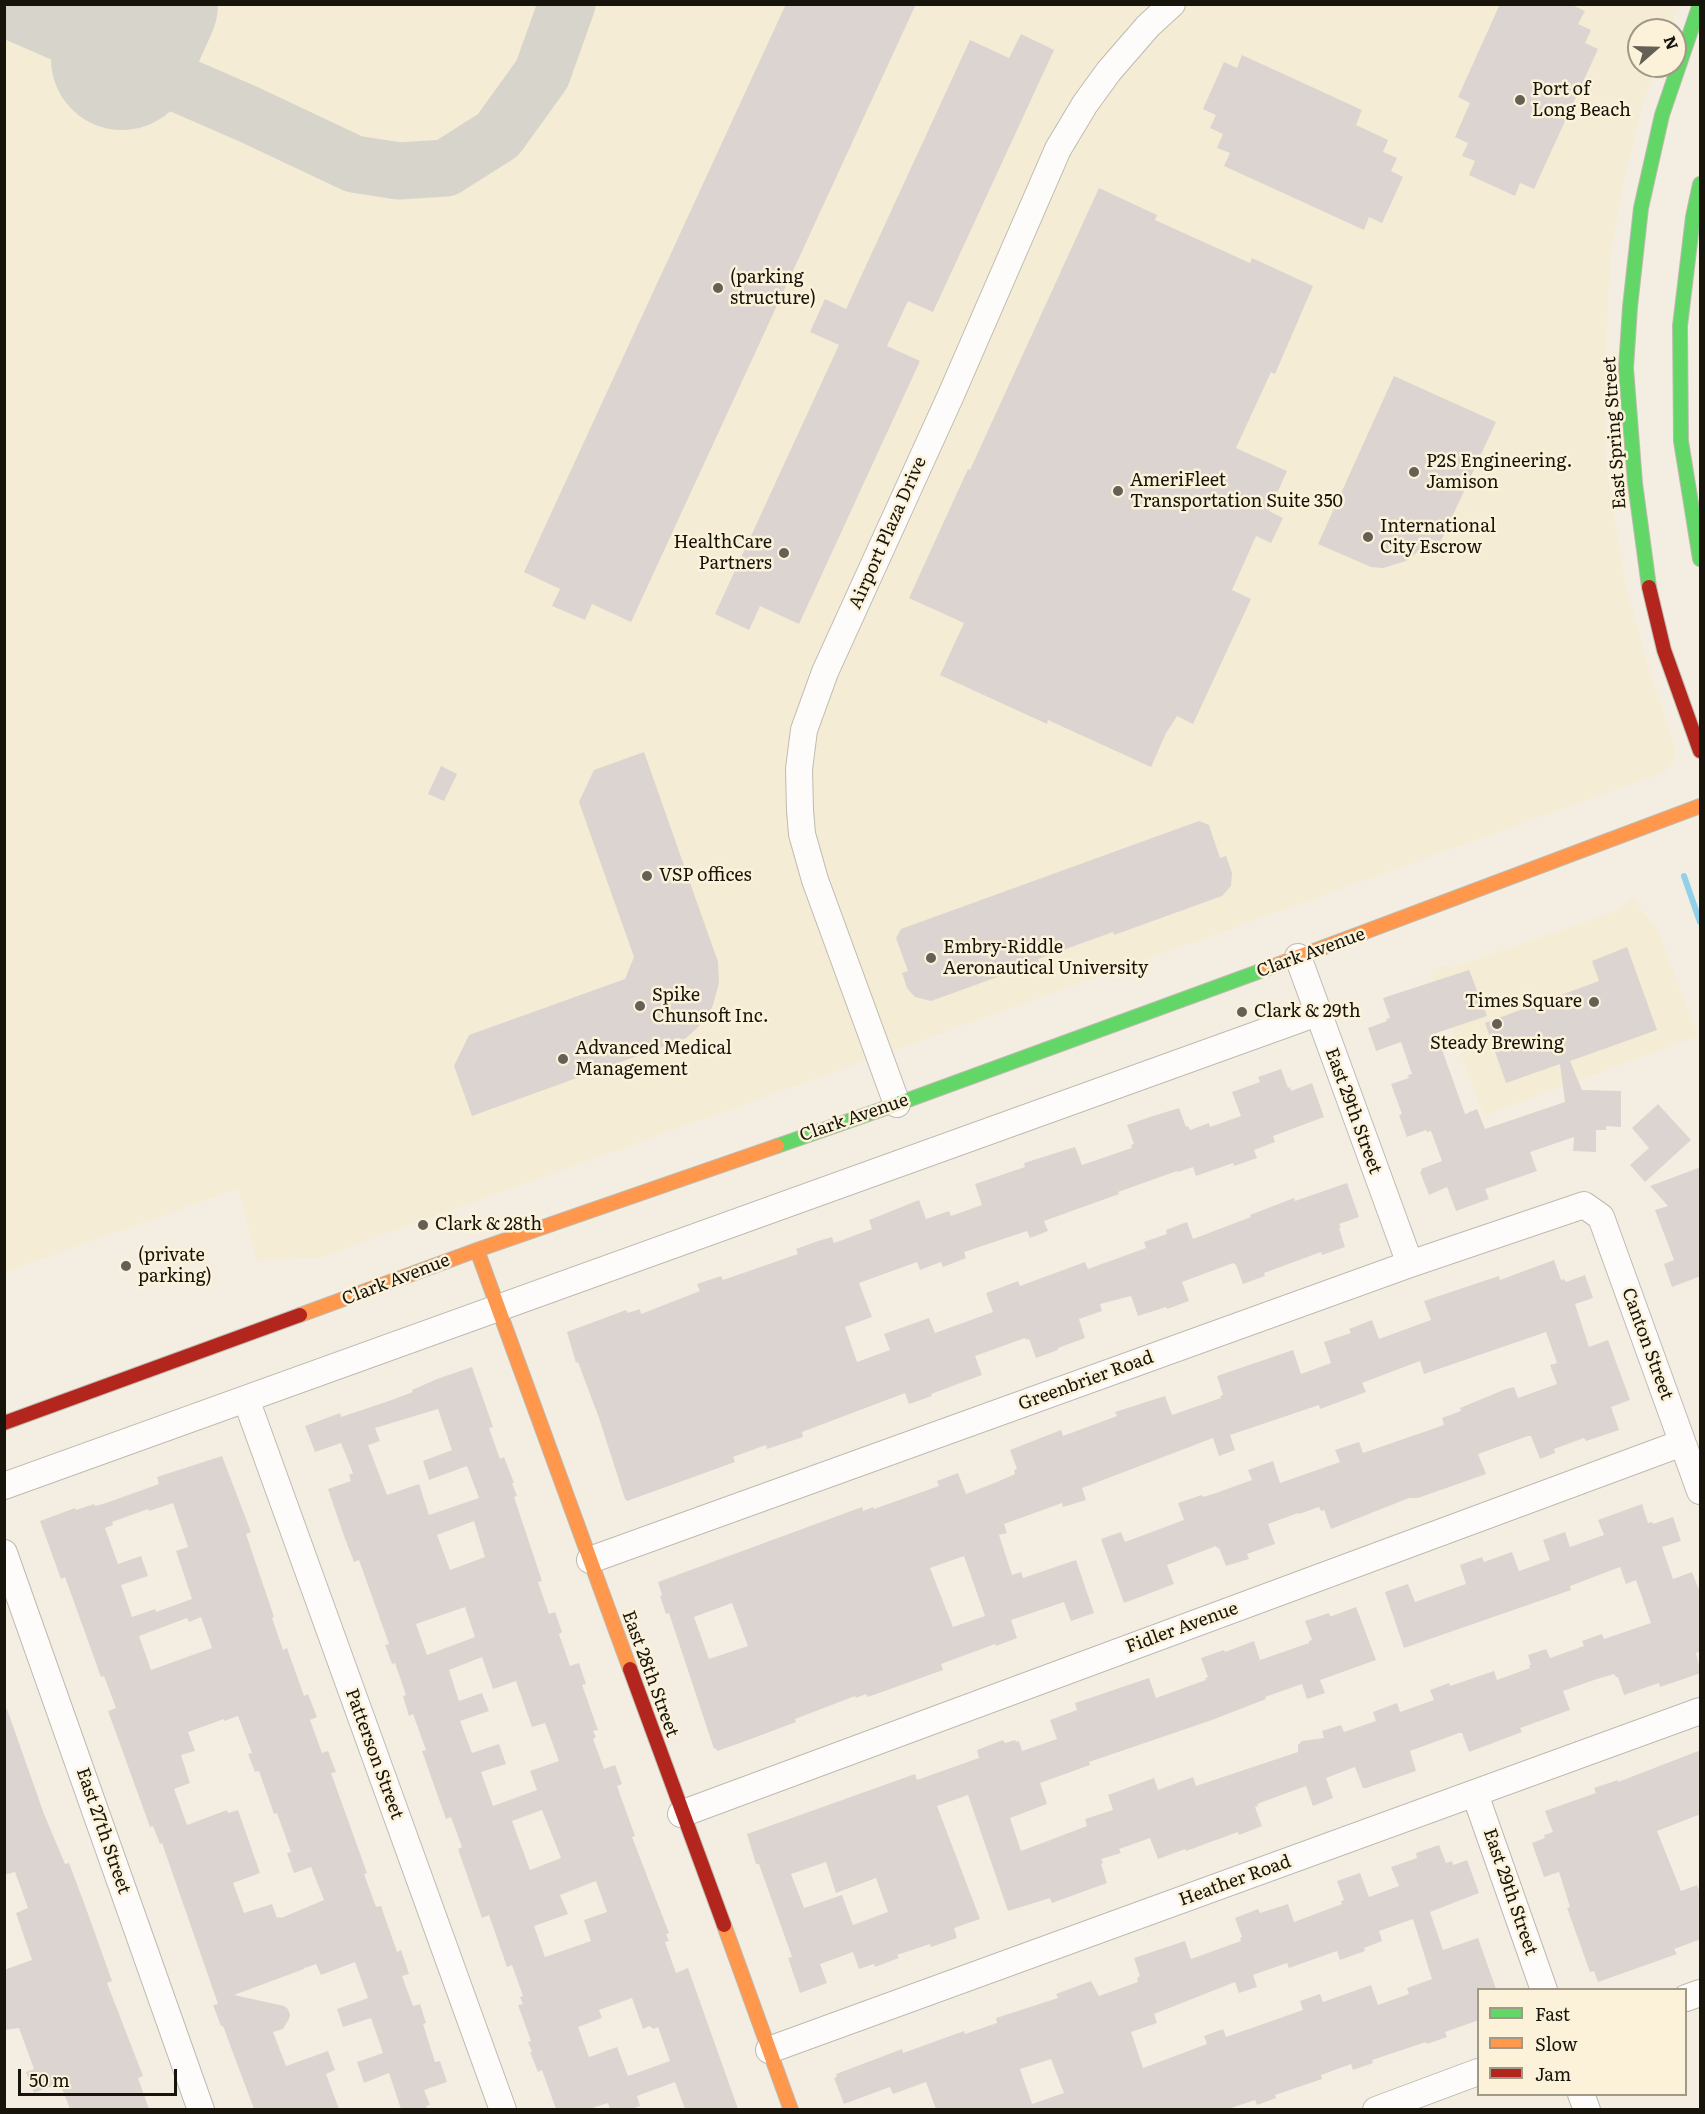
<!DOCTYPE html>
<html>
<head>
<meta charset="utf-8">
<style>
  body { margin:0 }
  #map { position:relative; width:1705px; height:2114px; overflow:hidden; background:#f4eee2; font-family:Literata,serif }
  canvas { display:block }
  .frame { position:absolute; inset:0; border:6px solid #17140b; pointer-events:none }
  .legend { position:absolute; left:1477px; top:1988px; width:210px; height:108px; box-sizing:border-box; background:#fcf2da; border:2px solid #a09987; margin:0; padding:8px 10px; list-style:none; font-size:18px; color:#17140b }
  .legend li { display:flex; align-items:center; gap:12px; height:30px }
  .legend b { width:30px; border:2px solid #a09987 }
  .north { position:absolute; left:1627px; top:18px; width:60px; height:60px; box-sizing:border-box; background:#fcf2da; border:2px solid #a09987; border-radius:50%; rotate:70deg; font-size:16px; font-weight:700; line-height:24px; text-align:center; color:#17140b }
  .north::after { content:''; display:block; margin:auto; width:21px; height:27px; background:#646056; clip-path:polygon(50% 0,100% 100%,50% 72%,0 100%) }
  .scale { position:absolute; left:18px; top:2069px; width:159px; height:27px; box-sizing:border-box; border:3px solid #17140b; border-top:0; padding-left:8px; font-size:18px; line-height:21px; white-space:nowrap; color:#17140b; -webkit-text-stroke:4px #fcf2da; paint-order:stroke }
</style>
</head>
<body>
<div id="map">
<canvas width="1705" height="2114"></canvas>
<div class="frame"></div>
<ul class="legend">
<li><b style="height:8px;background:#63d668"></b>Fast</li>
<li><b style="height:8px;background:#ff974d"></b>Slow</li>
<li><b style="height:8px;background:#b3261e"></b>Jam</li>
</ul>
<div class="north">N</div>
<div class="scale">50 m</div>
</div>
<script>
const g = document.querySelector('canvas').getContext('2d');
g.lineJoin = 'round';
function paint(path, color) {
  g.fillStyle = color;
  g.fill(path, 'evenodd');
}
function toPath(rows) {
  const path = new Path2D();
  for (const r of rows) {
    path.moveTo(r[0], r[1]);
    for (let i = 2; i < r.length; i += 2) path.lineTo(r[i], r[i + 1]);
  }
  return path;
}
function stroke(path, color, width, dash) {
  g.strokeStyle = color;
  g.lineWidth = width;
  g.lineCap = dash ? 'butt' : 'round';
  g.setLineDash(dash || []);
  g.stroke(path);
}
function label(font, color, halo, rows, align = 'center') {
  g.font = font + ' Literata,serif';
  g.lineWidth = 5;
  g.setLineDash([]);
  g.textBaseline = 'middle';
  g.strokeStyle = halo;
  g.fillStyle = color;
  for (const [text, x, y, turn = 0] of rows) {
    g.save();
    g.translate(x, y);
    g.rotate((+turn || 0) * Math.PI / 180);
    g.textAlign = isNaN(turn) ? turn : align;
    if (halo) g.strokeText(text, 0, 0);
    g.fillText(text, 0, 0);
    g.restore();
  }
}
const built = toPath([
  [4,5,1679,5,1669,30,1639,30,1639,66,1657,66,1643,104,1623,185,1610,258,1605,381,1606,462,1625,582,1648,665,1675,748,1674,761,1665,772,322,1257,257,1261,238,1189,5,1272],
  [1632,898,1658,930,1698,1036,1484,1116,1430,971,1442,966,1451,968,1617,911]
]);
const stream = toPath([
  [1684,876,1700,922]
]);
const taxiway = toPath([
  [4,8,248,114,354,164,399,171,446,168,498,135,542,74,567,4]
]);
const runway = toPath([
  [122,59,147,4]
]);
const building = toPath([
  [786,4,916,4,631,622,592,604,585,620,552,606,560,589,524,572],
  [1500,4,1570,4,1585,11,1578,24,1591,30,1585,43,1598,49,1534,189,1520,183,1515,196,1469,175,1475,161,1462,156,1468,143,1455,137,1470,103,1458,97],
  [1021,34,1054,50,933,312,908,301,887,346,920,361,799,624,760,606,749,630,715,614,839,345,810,332,825,299,846,309,970,40,1009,58],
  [1242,55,1362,110,1356,125,1388,140,1383,152,1397,158,1391,171,1403,177,1382,223,1369,217,1364,230,1224,166,1230,153,1217,148,1223,134,1210,128,1216,115,1203,109,1224,62,1237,68],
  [1099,188,1157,215,1155,220,1250,263,1252,258,1313,286,1275,374,1271,372,1236,448,1287,471,1269,511,1283,518,1271,543,1256,536,1232,590,1251,599,1193,724,1177,716,1166,733,1151,767,1048,720,1047,724,940,675,964,623,909,598,968,469,970,470],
  [1394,376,1496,422,1440,543,1429,538,1416,553,1406,561,1383,568,1371,567,1318,544],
  [644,752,718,962,719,983,713,1005,707,1017,697,1028,686,1038,676,1042,472,1116,454,1066,469,1035,625,979,634,957,579,802,594,770],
  [441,766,457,774,444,801,428,794],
  [1199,821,1209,825,1220,858,1226,856,1232,873,1231,886,1222,896,1114,935,1113,932,1038,959,1039,962,931,1001,915,997,907,988,902,973,908,971,896,938,901,929],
  [1627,947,1657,1030,1570,1061,1582,1090,1621,1091,1621,1127,1606,1126,1606,1130,1596,1130,1596,1152,1573,1151,1574,1137,1530,1152,1537,1171,1485,1189,1489,1199,1456,1211,1447,1187,1429,1195,1420,1172,1422,1171,1421,1169,1442,1161,1431,1131,1427,1132,1426,1130,1407,1137,1399,1115,1402,1114,1391,1084,1409,1078,1408,1075,1412,1074,1401,1042,1376,1051,1368,1028,1387,1021,1386,1019,1390,1018,1383,998,1469,970,1487,1016,1436,1033,1465,1114,1477,1109,1485,1129,1565,1102,1560,1064,1506,1083,1485,1023,1599,981,1592,961],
  [1281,1069,1288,1088,1290,1087,1291,1091,1312,1083,1324,1117,1273,1136,1275,1142,1254,1150,1257,1158,1234,1166,1233,1163,1196,1176,1193,1167,1178,1172,1177,1171,1118,1192,1119,1194,1044,1221,1048,1231,1030,1238,1027,1231,964,1252,966,1258,943,1267,941,1262,920,1270,917,1262,859,1283,872,1317,845,1327,857,1362,890,1350,884,1334,929,1318,935,1333,993,1312,986,1293,1018,1281,1020,1286,1085,1262,1088,1269,1146,1248,1144,1242,1167,1234,1166,1230,1187,1222,1193,1239,1251,1217,1250,1215,1294,1198,1295,1201,1347,1183,1359,1217,1339,1224,1341,1228,1339,1228,1345,1247,1322,1255,1321,1252,1264,1273,1265,1276,1243,1284,1236,1265,1233,1263,1182,1282,1189,1301,1167,1309,1166,1307,1138,1316,1131,1296,1100,1304,1102,1311,1079,1319,1085,1338,1058,1348,1058,1350,1036,1358,1029,1339,1026,1340,1025,1338,975,1356,982,1375,931,1394,932,1396,909,1404,905,1393,802,1432,803,1437,767,1449,766,1445,733,1457,735,1462,627,1501,625,1499,599,1418,578,1362,576,1363,567,1332,626,1310,628,1313,640,1309,641,1314,700,1291,697,1284,721,1276,723,1280,798,1254,796,1249,818,1241,832,1237,834,1243,872,1229,869,1220,919,1200,926,1219,949,1211,951,1216,982,1205,975,1184,1025,1167,1024,1163,1075,1147,1082,1165,1132,1148,1131,1145,1134,1144,1127,1125,1150,1117,1179,1108,1186,1127,1188,1126,1190,1130,1209,1123,1210,1127,1241,1116,1232,1092,1260,1082,1258,1077],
  [1658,1104,1691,1140,1645,1182,1630,1165,1649,1148,1632,1128],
  [1701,1167,1701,1276,1672,1287,1664,1264,1674,1260,1655,1210,1668,1206,1650,1186],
  [1554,1260,1561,1280,1564,1279,1566,1282,1585,1275,1593,1298,1575,1304,1589,1347,1608,1340,1630,1400,1611,1407,1619,1430,1586,1441,1584,1438,1554,1449,1555,1453,1540,1459,1531,1436,1528,1436,1478,1454,1486,1474,1418,1498,1409,1498,1331,1529,1324,1510,1321,1511,1319,1507,1299,1514,1298,1513,1268,1524,1275,1544,1247,1554,1249,1559,1226,1566,1219,1548,1217,1548,1216,1546,1167,1565,1174,1584,1124,1603,1101,1539,1121,1532,1125,1542,1184,1520,1178,1503,1202,1495,1203,1497,1219,1492,1252,1480,1248,1470,1273,1461,1280,1483,1340,1462,1335,1450,1359,1442,1363,1453,1444,1425,1442,1418,1461,1411,1460,1408,1506,1389,1514,1387,1518,1398,1557,1384,1550,1365,1557,1363,1546,1332,1424,1374,1420,1361,1362,1383,1366,1392,1320,1409,1319,1405,1230,1435,1235,1450,1219,1456,1213,1438,1082,1488,1086,1500,1063,1507,1062,1503,1004,1524,1007,1533,999,1535,1012,1575,1021,1572,1023,1578,1076,1560,1094,1613,1071,1621,1064,1602,1011,1620,1017,1638,996,1646,995,1644,941,1664,943,1670,868,1697,866,1694,856,1698,855,1696,795,1719,796,1722,743,1742,717,1751,716,1748,714,1749,669,1613,666,1614,660,1596,662,1595,658,1582,862,1507,863,1511,873,1507,874,1509,939,1486,937,1481,958,1473,966,1494,997,1482,1015,1474,1014,1470,1017,1469,1010,1450,1061,1430,1063,1436,1117,1416,1115,1412,1165,1396,1172,1415,1221,1398,1220,1396,1223,1395,1217,1376,1293,1350,1301,1374,1331,1363,1324,1342,1351,1333,1349,1329,1372,1320,1379,1339,1431,1320,1424,1301,1499,1276,1500,1280],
  [964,1556,985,1616,953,1627,930,1568],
  [732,1603,748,1646,709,1659,694,1617],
  [472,1367,493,1427,489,1428,500,1459,504,1457,514,1483,512,1483,517,1496,514,1497,542,1581,538,1582,549,1614,555,1612,562,1632,559,1634,570,1666,579,1663,586,1684,582,1685,598,1730,593,1731,596,1737,593,1739,604,1769,615,1765,622,1784,617,1786,635,1836,632,1837,669,1933,666,1934,669,1941,665,1942,676,1973,688,1968,738,2109,685,2109,675,2082,637,2096,640,2106,631,2109,610,2109,608,2103,589,2109,556,2109,542,2070,538,2072,530,2052,532,2052,528,2042,531,2041,518,2005,523,2004,520,1997,523,1996,512,1965,507,1967,489,1915,482,1918,458,1849,462,1847,451,1817,446,1819,422,1751,426,1750,413,1714,409,1716,403,1696,406,1695,395,1663,392,1664,385,1645,389,1644,359,1560,354,1562,344,1536,328,1489,351,1481,349,1475,353,1473,341,1443,315,1452,305,1426,340,1413,341,1417,386,1402,413,1392,412,1390,437,1379],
  [438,1409,452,1450,423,1461,429,1480,467,1466,479,1498,429,1515,419,1484,387,1495,368,1445,380,1441,375,1428],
  [474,1521,485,1557,450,1570,437,1535],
  [465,1607,475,1637,427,1655,416,1624],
  [482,1657,493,1689,516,1681,532,1727,545,1723,559,1761,530,1771,537,1790,493,1806,481,1772,506,1764,499,1744,472,1753,460,1721,489,1711,482,1693,459,1701,449,1670],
  [542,1810,561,1858,530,1870,512,1821],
  [596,1881,607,1912,584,1920,591,1941,545,1957,534,1926,568,1914,560,1895],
  [632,1998,643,2029,649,2026,654,2029,658,2027,670,2061,628,2076,617,2047,589,2057,578,2027,602,2018,599,2010],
  [222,1456,251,1532,246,1534,274,1617,272,1618,283,1650,287,1648,304,1696,308,1694,317,1717,310,1720,322,1753,328,1751,336,1772,331,1773,367,1873,364,1874,376,1907,381,1906,397,1952,401,1950,409,1974,402,1976,413,2006,420,2004,426,2023,423,2024,435,2062,440,2061,447,2082,424,2090,430,2105,426,2106,428,2109,401,2109,389,2073,364,2083,357,2062,383,2053,371,2018,343,2027,337,2009,368,1998,355,1962,321,1975,316,1964,305,1968,305,1966,304,1969,234,1995,284,2006,288,2009,290,2015,289,2019,283,2029,273,2032,286,2066,328,2051,335,2070,326,2074,339,2109,254,2109,223,2026,221,2026,213,2005,218,2004,162,1843,160,1844,153,1826,150,1827,108,1711,116,1708,104,1676,101,1677,65,1577,61,1579,40,1521,75,1508,76,1510,94,1504,95,1506,106,1503,159,1484,157,1477],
  [173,1503,188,1547,176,1551,192,1599,156,1612,155,1609,132,1617,121,1585,148,1576,141,1556,118,1564,105,1528,113,1525,112,1522,148,1509,149,1511],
  [201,1617,212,1648,151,1670,139,1636,187,1618,189,1622],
  [238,1716,252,1753,248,1754,255,1772,259,1771,274,1814,277,1813,291,1852,287,1853,294,1873,311,1867,324,1900,281,1918,280,1917,277,1918,272,1904,244,1913,233,1883,260,1873,238,1810,228,1813,227,1810,187,1825,174,1789,190,1783,181,1755,195,1751,188,1732,224,1719,224,1721],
  [1642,1504,1648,1523,1652,1522,1653,1524,1673,1517,1681,1541,1662,1547,1673,1579,1692,1572,1701,1595,1701,1651,1696,1653,1701,1673,1660,1687,1659,1683,1624,1695,1618,1677,1616,1677,1614,1674,1594,1680,1563,1691,1570,1710,1520,1728,1522,1732,1469,1752,1462,1733,1459,1733,1410,1751,1416,1771,1366,1788,1363,1788,1355,1767,1326,1778,1333,1798,1313,1806,1306,1786,1257,1804,1258,1806,1255,1807,1262,1826,1239,1835,1238,1832,1186,1851,1185,1849,1158,1859,1150,1838,1119,1849,1121,1853,1101,1859,1103,1863,1101,1864,1107,1883,1052,1903,1050,1898,1008,1911,968,1795,937,1806,980,1919,954,1928,957,1938,931,1947,930,1944,897,1955,899,1958,875,1967,874,1964,859,1969,853,1952,820,1964,827,1983,800,1993,788,1958,792,1957,759,1864,756,1864,747,1834,915,1774,917,1780,979,1758,977,1750,1003,1740,1005,1743,1015,1740,1016,1742,1019,1741,1022,1751,1057,1739,1050,1720,1077,1710,1075,1703,1149,1678,1156,1698,1206,1680,1205,1678,1208,1677,1201,1658,1224,1650,1225,1652,1254,1641,1260,1660,1309,1643,1309,1641,1312,1640,1305,1621,1329,1613,1330,1616,1332,1616,1356,1607,1376,1660,1320,1680,1325,1693,1307,1699,1302,1684,1265,1697,1266,1699,1212,1720,1089,1762,1090,1765,1040,1783,1047,1804,1010,1818,1021,1851,1087,1826,1085,1819,1113,1810,1108,1795,1154,1778,1158,1790,1193,1777,1196,1786,1298,1752,1298,1745,1302,1741,1324,1738,1322,1731,1341,1725,1344,1732,1376,1721,1373,1712,1397,1703,1400,1712,1434,1700,1430,1690,1449,1683,1450,1686,1494,1671,1497,1680,1530,1668,1529,1665,1531,1665,1528,1655,1546,1649,1550,1658,1584,1646,1582,1641,1602,1634,1604,1639,1651,1623,1636,1580,1626,1584,1620,1567,1570,1586,1571,1590,1404,1648,1385,1592,1408,1584,1415,1602,1466,1584,1460,1565,1482,1557,1484,1562,1512,1552,1519,1571,1550,1560,1543,1540,1565,1532,1570,1547,1604,1535,1598,1520],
  [826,1862,836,1893,876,1878,888,1912,853,1925,842,1895,804,1908,791,1874],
  [4,1709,7,1709,44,1814,65,1864,69,1863,87,1911,112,1981,107,1983,143,2076,138,2078,149,2109,70,2109,60,2083,34,2093,26,2072,34,2069,19,2028,4,2030,4,1970,32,1960,16,1913,28,1908,15,1872,4,1875],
  [1701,1750,1701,1814,1657,1831,1681,1891,1697,1885,1701,1895,1701,1939,1674,1949,1677,1954,1598,1982,1594,1971,1590,1972,1567,1908,1570,1907,1559,1872,1544,1877,1532,1843,1545,1838,1544,1835,1553,1832,1545,1811,1596,1793,1594,1788,1618,1780,1618,1782],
  [1439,1845,1446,1863,1452,1861,1453,1865,1467,1860,1479,1893,1430,1912,1443,1950,1478,1938,1496,1989,1479,1989,1479,2020,1445,2032,1447,2037,1427,2044,1426,2042,1372,2060,1373,2063,1353,2070,1351,2064,1321,2075,1322,2079,1275,2095,1276,2098,1257,2105,1255,2100,1228,2109,936,2109,926,2082,893,2094,890,2087,844,2104,834,2078,837,2077,836,2074,902,2049,903,2053,964,2031,965,2034,997,2023,996,2018,1058,1998,1056,1994,1091,1981,1099,1996,1138,1982,1137,1978,1140,1976,1134,1958,1185,1941,1191,1959,1241,1941,1240,1938,1242,1937,1235,1918,1258,1909,1260,1913,1288,1904,1294,1922,1342,1904,1341,1901,1344,1900,1337,1881,1360,1873,1369,1897,1399,1886,1391,1867,1417,1858,1416,1853],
  [1413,1919,1432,1979,1407,1988,1409,1994,1378,2005,1371,1985,1323,2002,1320,1994,1300,2001,1303,2010,1226,2037,1223,2029,1204,2036,1207,2044,1143,2068,1131,2032,1157,2023,1154,2014,1235,1982,1239,1993,1257,1987,1253,1975,1287,1963,1289,1968,1337,1951,1340,1960,1365,1951,1364,1948,1382,1941,1379,1931],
  [1051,2059,1064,2093,1032,2104,1020,2069]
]);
const street = toPath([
  [1298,957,1410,1264],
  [897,1104,815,880,802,834,800,810,799,769,804,730,825,672,951,395,1058,149,1085,104,1109,71,1148,26,1172,4],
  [246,1399,503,2110],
  [4,1486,1317,1013],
  [4,1553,201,2110],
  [590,1560,1410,1264,1584,1205,1601,1217,1700,1491],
  [1475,1794,1544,1990],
  [681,1814,1682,1443],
  [1686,1998,1700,1993],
  [769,2050,1700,1711],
  [1581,2094,1587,2110],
  [1376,2110,1478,2072]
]);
const fast = toPath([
  [1700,184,1693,217,1680,326,1681,441,1700,559],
  [1649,587,1635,483,1626,368,1630,307,1641,208,1662,115,1700,4],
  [777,1146,897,1104,1266,969]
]);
const slow = toPath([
  [1266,969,1700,806],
  [477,1250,630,1669],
  [300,1315,477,1250,777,1146],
  [724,1925,791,2110]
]);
const jam = toPath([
  [1649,587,1664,650,1700,751],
  [4,1423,300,1315],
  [630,1669,724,1925]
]);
const markers = [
  [1520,100,6,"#646056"],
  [718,288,6,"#646056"],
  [1414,472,6,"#646056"],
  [1118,491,6,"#646056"],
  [1368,537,6,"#646056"],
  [784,553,6,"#646056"],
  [647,876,6,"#646056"],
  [931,958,6,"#646056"],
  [1594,1002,6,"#646056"],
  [640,1006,6,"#646056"],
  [1242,1012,6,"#646056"],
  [1497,1024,6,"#646056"],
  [563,1059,6,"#646056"],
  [423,1225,6,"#646056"],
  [126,1266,6,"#646056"]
];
const poiNames = [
  ["Port of",1532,90],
  ["Long Beach",1532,111],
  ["(parking",730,278],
  ["structure)",730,299],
  ["P2S Engineering.",1426,462],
  ["Jamison",1426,483],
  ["AmeriFleet",1130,481],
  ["Transportation Suite 350",1130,502],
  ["International",1380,527],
  ["City Escrow",1380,548],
  ["HealthCare",772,543,"right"],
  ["Partners",772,564,"right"],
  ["VSP offices",659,876],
  ["Embry-Riddle",943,948],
  ["Aeronautical University",943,969],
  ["Spike",652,996],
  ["Chunsoft Inc.",652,1017],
  ["Times Square",1582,1002,"right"],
  ["Clark & 29th",1254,1012],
  ["Steady Brewing",1497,1044,"center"],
  ["Advanced Medical",575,1049],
  ["Management",575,1070],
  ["Clark & 28th",435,1225],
  ["(private",138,1256],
  ["parking)",138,1277]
];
const streetNames = [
  ["East Spring Street",1615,433,-94],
  ["Airport Plaza Drive",888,533,-66],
  ["Clark Avenue",1311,953,-20],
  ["East 29th Street",1353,1111,70],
  ["Clark Avenue",854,1118,-19],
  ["Clark Avenue",396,1280,-21],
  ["Canton Street",1647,1344,70],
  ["Greenbrier Road",1086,1381,-20],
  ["Fidler Avenue",1182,1628,-20],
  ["East 28th Street",650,1674,70],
  ["Patterson Street",374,1754,70],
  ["East 27th Street",103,1831,71],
  ["Heather Road",1235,1881,-20],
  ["East 29th Street",1510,1892,71]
];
paint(built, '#f5ecd5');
stroke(stream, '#91d0e8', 6);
stroke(taxiway, '#d7d4cc', 57);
stroke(runway, '#d7d4cc', 142);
paint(building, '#dcd4d0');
stroke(street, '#bfbab0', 28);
stroke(fast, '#bfbab0', 16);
stroke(slow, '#bfbab0', 16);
stroke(jam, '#bfbab0', 16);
stroke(street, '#fdfcfb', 26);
stroke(fast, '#63d668', 14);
stroke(slow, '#ff974d', 14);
stroke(jam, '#b3261e', 14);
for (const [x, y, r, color] of markers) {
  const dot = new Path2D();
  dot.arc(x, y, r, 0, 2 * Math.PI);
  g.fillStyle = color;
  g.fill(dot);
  stroke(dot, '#fcf2da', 2);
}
label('18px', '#17140b', '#fcf2da', poiNames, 'left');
label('18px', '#17140b', '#fcf2da', streetNames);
</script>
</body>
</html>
